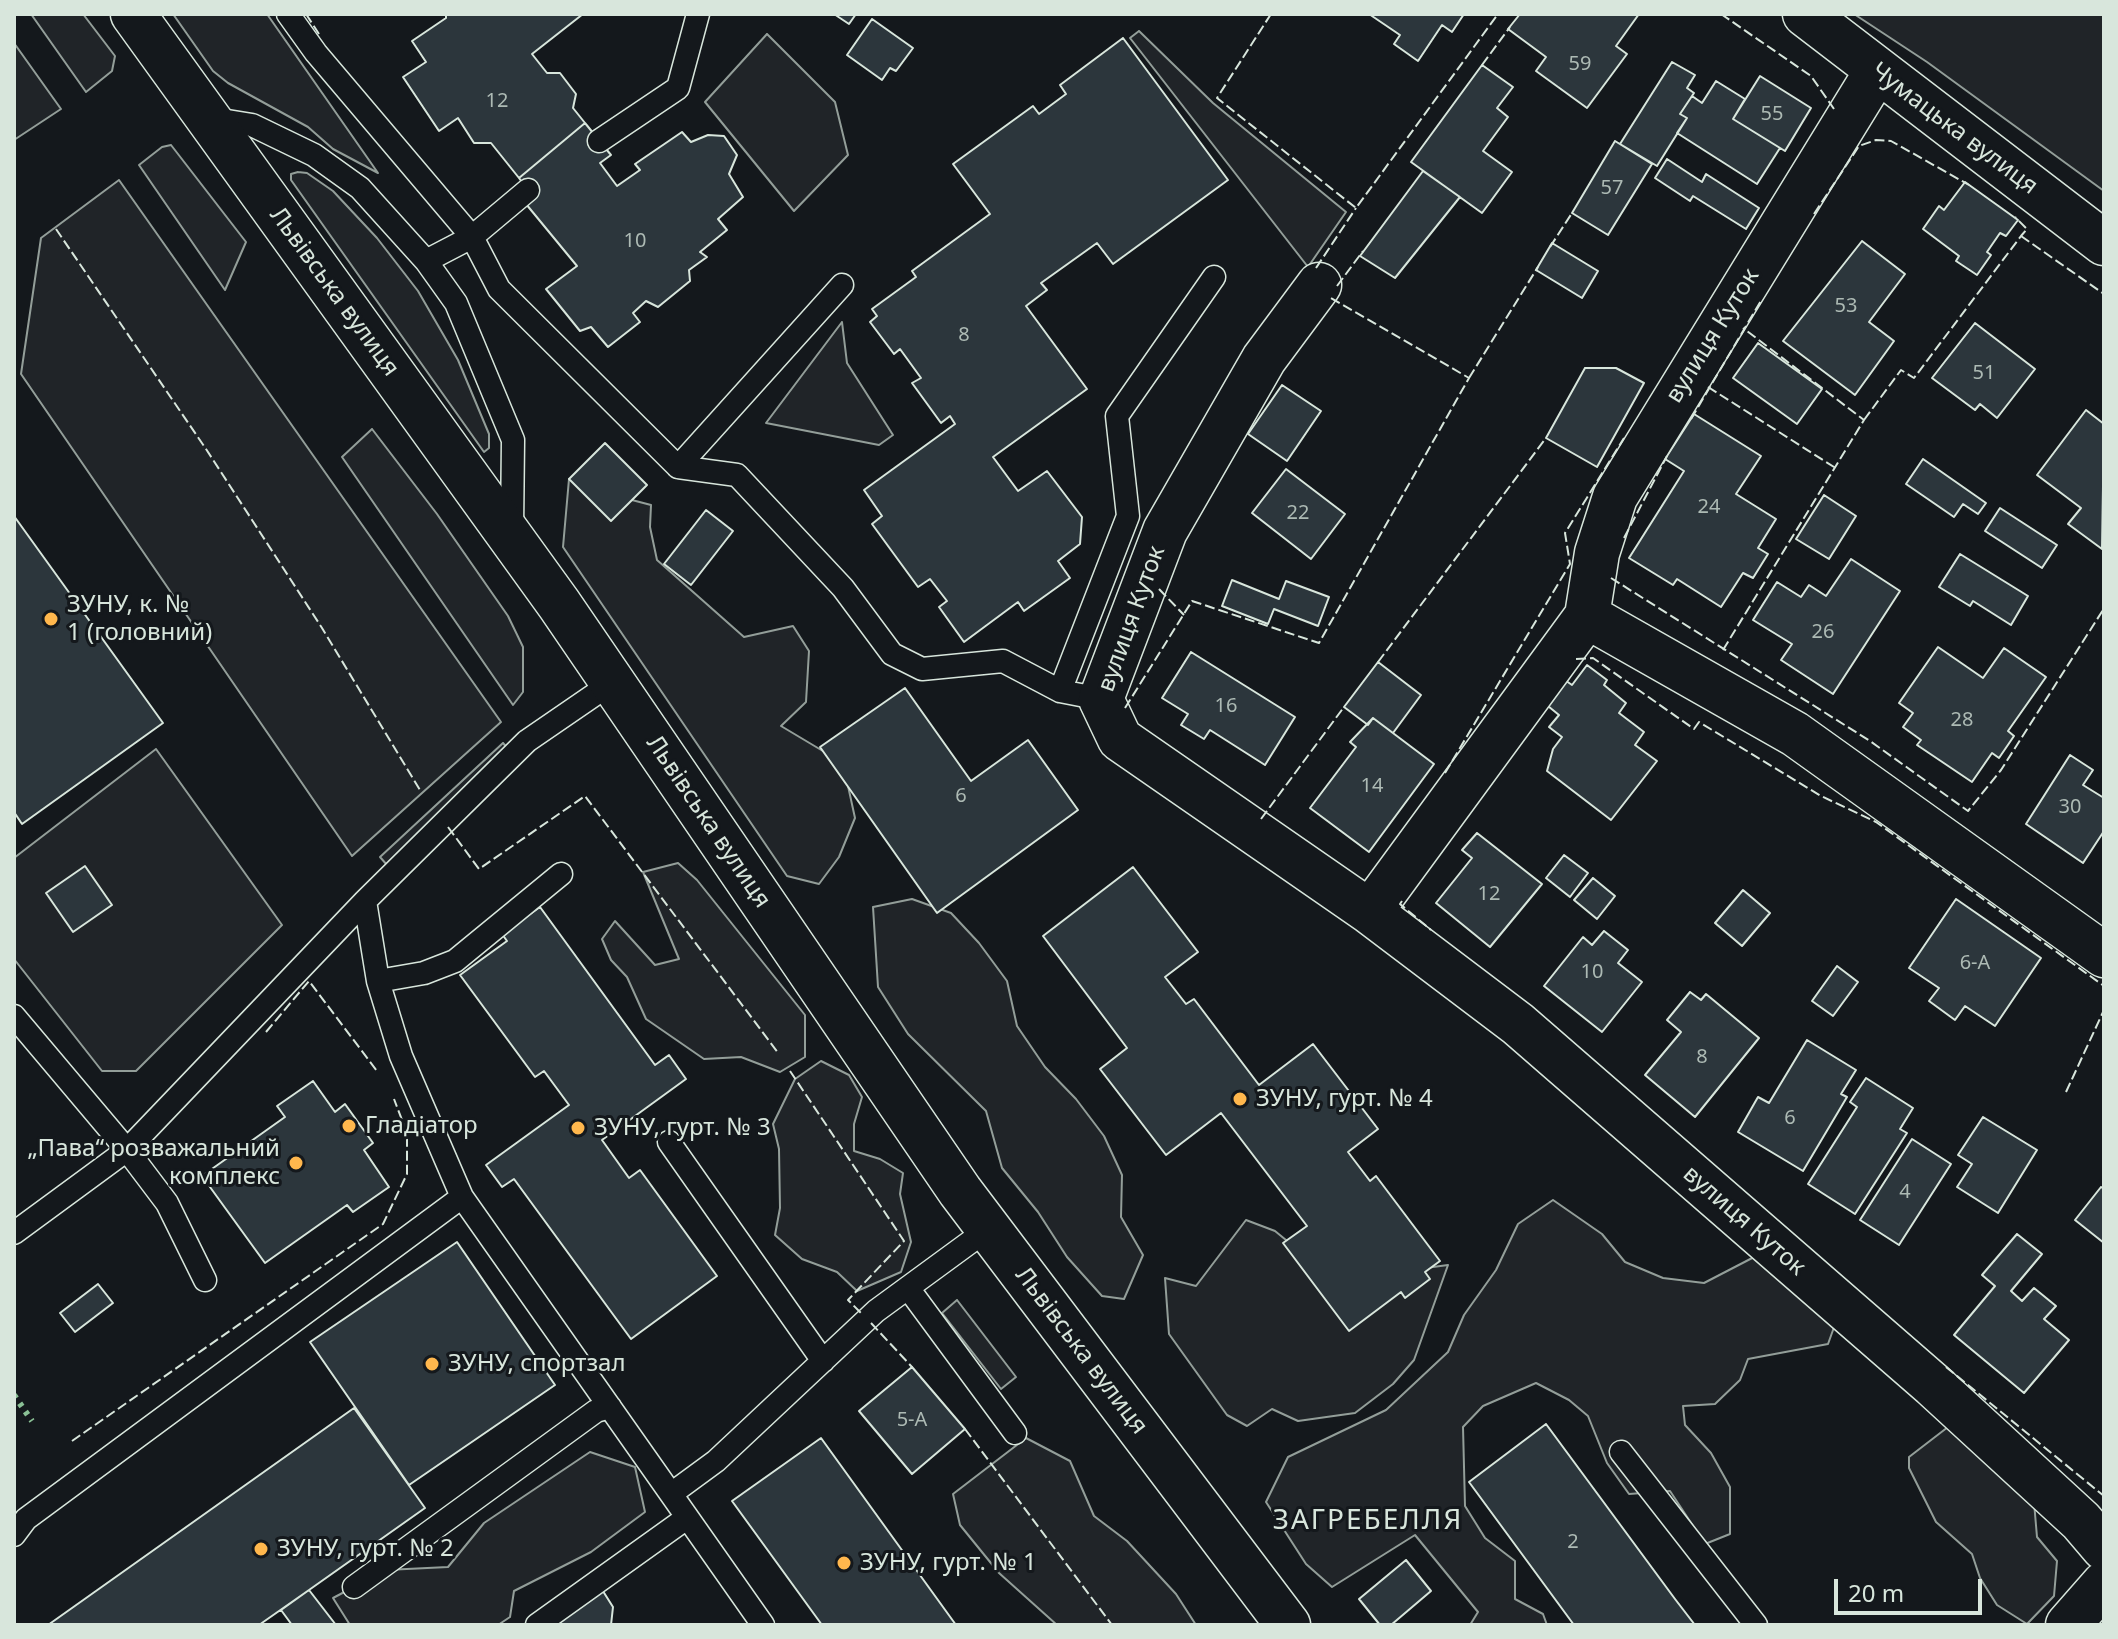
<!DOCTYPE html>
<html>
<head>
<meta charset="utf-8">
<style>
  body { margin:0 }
  #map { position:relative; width:2118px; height:1639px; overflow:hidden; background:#14181c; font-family:"Noto Sans",sans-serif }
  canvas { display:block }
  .frame { position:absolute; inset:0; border:16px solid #d8e6dc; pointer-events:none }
  .scale { position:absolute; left:1834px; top:1579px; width:148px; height:36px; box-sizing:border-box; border:4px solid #d8e6dc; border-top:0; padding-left:10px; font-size:24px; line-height:28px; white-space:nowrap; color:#d8e6dc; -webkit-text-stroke:6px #14181c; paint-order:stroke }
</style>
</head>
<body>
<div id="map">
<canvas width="2118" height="1639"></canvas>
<div class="frame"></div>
<div class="scale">20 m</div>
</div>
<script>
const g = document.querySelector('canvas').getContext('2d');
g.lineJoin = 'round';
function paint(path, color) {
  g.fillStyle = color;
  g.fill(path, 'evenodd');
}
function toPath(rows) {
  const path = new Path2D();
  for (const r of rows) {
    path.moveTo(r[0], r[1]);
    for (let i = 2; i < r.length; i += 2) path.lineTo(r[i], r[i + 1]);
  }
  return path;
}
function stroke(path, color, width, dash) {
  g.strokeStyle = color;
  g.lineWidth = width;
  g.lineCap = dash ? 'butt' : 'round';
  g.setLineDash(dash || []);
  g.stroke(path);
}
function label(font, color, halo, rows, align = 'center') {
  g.font = font + ' "Noto Sans",sans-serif';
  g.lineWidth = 6;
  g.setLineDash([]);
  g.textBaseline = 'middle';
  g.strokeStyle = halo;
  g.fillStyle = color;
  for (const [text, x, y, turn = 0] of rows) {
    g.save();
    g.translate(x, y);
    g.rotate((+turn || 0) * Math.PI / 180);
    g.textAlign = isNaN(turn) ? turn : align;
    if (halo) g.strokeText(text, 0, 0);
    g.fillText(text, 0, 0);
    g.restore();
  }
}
const green = toPath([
  [31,14,83,14,115,56,112,71,86,92,31,14],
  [173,14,267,14,378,173,333,149,308,127,228,83,213,71,173,14],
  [1854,14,2104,14,2104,191,1927,62,1854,14],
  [1139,31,1213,103,1346,212,1308,267,1130,38,1139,31],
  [767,34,835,102,848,155,794,211,705,102,767,34],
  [14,43,61,109,14,140,14,43],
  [171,145,246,242,225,290,139,165,162,147,171,145],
  [298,172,307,173,333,191,377,238,418,291,458,360,489,434,489,448,484,452,291,180,291,174,298,172],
  [119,180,501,722,352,856,21,374,41,238,119,180],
  [842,322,847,363,893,435,879,445,766,423,842,322],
  [372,429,437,514,508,616,523,647,523,692,513,705,342,457,372,429],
  [582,478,609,494,651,505,650,527,657,560,744,637,793,626,809,651,806,702,781,726,843,763,855,818,839,857,819,884,787,876,563,547,569,479,582,478],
  [503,743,510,751,387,865,380,857,503,743],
  [156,749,282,925,136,1071,102,1071,14,959,14,858,156,749],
  [678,863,697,880,805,1015,805,1057,780,1072,741,1057,704,1059,646,1019,627,977,611,960,602,939,615,921,655,965,679,959,643,872,678,863],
  [912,899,951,913,979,943,1007,981,1017,1026,1045,1067,1076,1099,1104,1136,1122,1175,1121,1217,1143,1255,1124,1299,1102,1296,1067,1257,1038,1212,1002,1168,986,1111,908,1034,878,987,873,907,912,899],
  [821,1061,849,1075,862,1097,854,1124,854,1151,880,1159,903,1173,900,1194,911,1242,901,1272,857,1291,837,1272,802,1259,775,1235,780,1208,779,1149,773,1124,795,1079,821,1061],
  [1553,1200,1602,1234,1625,1262,1663,1278,1704,1283,1758,1255,1837,1319,1828,1344,1748,1359,1740,1380,1715,1404,1683,1406,1685,1425,1711,1453,1730,1487,1730,1534,1705,1544,1670,1491,1629,1494,1607,1463,1588,1416,1569,1400,1536,1383,1483,1406,1463,1427,1465,1506,1485,1538,1515,1561,1515,1599,1543,1614,1547,1625,1470,1625,1478,1612,1415,1535,1332,1587,1306,1564,1266,1502,1288,1457,1386,1410,1448,1352,1464,1315,1496,1270,1518,1224,1553,1200],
  [1246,1220,1275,1231,1314,1263,1418,1269,1448,1265,1414,1360,1393,1384,1355,1413,1298,1421,1272,1409,1247,1426,1227,1415,1169,1334,1165,1278,1196,1286,1246,1220],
  [957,1300,1016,1377,1001,1389,942,1313,957,1300],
  [1948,1427,2034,1502,2037,1537,2057,1561,2054,1596,2027,1624,1997,1605,1980,1578,1972,1554,1936,1522,1909,1468,1909,1457,1948,1427],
  [1026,1438,1070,1461,1094,1516,1127,1541,1176,1594,1196,1625,1057,1625,999,1573,960,1525,953,1494,1026,1438],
  [590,1452,635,1467,645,1512,591,1552,514,1591,510,1617,498,1625,350,1625,333,1598,386,1570,448,1567,484,1523,590,1452]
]);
const building = toPath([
  [446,14,583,14,532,54,547,73,560,73,576,94,573,108,585,123,519,178,491,143,474,143,458,118,439,131,403,77,426,62,412,41,446,18,446,14],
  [834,14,856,14,849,24,834,14],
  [1369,14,1464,14,1452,32,1442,25,1418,61,1394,44,1400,35,1369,14],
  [1520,14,1639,14,1616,46,1627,54,1587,108,1536,71,1546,57,1508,29,1520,14],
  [872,19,913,48,896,71,890,68,882,80,847,55,872,19],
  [1123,38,1228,180,1113,264,1097,243,1041,283,1047,290,1026,306,1087,389,993,457,1018,491,1047,471,1082,517,1080,544,1058,561,1070,578,1024,611,1018,602,964,642,939,607,947,601,930,579,918,587,872,524,882,516,864,490,955,424,950,416,941,423,912,383,921,378,900,349,894,354,870,322,877,316,872,309,916,277,912,271,990,214,953,164,1033,106,1039,114,1066,94,1060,85,1123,38],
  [1672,62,1695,75,1687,88,1694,93,1680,114,1687,118,1657,166,1620,144,1672,62],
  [1482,65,1513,87,1497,108,1508,117,1483,151,1512,172,1482,213,1411,162,1482,65],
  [1760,76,1811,108,1785,151,1733,119,1760,76],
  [1716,81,1745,99,1733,119,1780,148,1757,184,1677,133,1687,118,1680,114,1692,96,1702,103,1716,81],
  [585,123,611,155,600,163,617,186,640,170,635,164,682,132,691,142,708,135,724,136,737,155,729,174,743,197,718,219,727,230,700,252,707,257,689,270,690,281,658,307,646,301,633,313,640,322,608,347,591,327,580,331,546,289,577,266,526,204,528,190,519,178,585,123],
  [1615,141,1652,164,1608,235,1572,213,1615,141],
  [1667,159,1702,182,1706,174,1759,208,1746,229,1693,196,1690,201,1655,178,1667,159],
  [1423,171,1460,197,1395,278,1360,256,1423,171],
  [1965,182,2018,220,2006,236,2000,233,1987,252,1991,255,1977,275,1956,261,1959,256,1923,229,1939,206,1944,210,1965,182],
  [1862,241,1905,274,1869,322,1894,341,1855,395,1783,341,1862,241],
  [1552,243,1598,271,1582,298,1536,270,1552,243],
  [1975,323,2035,369,1997,418,1980,404,1975,410,1932,378,1975,323],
  [1758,343,1822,389,1797,424,1733,378,1758,343],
  [1585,368,1616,368,1644,383,1597,467,1546,438,1585,368],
  [1282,385,1321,411,1287,461,1248,434,1282,385],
  [2086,410,2104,424,2102,549,2068,524,2081,508,2037,475,2086,410],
  [1694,414,1761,456,1736,494,1776,519,1758,548,1768,554,1753,578,1743,573,1721,607,1677,579,1673,585,1629,558,1684,471,1665,459,1694,414],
  [605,443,647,485,611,521,569,479,605,443],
  [1923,459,1986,503,1978,514,1963,504,1954,517,1906,484,1923,459],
  [1286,469,1345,514,1311,559,1252,513,1286,469],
  [1824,495,1856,516,1829,559,1796,539,1824,495],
  [2000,508,2057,545,2042,568,1985,531,2000,508],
  [706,510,733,531,691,585,664,564,706,510],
  [14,516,163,723,22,824,14,812,14,516],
  [1960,554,2028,596,2011,625,1973,601,1970,606,1939,587,1960,554],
  [1851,559,1900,591,1833,694,1781,660,1792,644,1753,620,1777,582,1801,597,1809,585,1826,596,1851,559],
  [1232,580,1279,599,1286,581,1329,597,1318,626,1274,609,1268,624,1222,606,1232,580],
  [1938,647,1983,678,2004,648,2046,677,2008,731,2014,736,1999,758,1992,753,1972,782,1917,745,1921,740,1903,727,1913,713,1899,703,1938,647],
  [1191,652,1295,717,1265,765,1210,730,1204,739,1181,725,1188,714,1162,698,1191,652],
  [1378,662,1421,695,1393,733,1373,718,1368,725,1344,707,1378,662],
  [1587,665,1607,680,1604,685,1626,703,1619,713,1644,732,1635,745,1657,761,1611,820,1547,771,1553,749,1562,737,1549,727,1559,715,1543,702,1562,678,1572,685,1587,665],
  [905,688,971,781,1028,740,1078,810,937,913,820,747,905,688],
  [1373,718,1434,764,1369,852,1310,808,1356,747,1350,742,1373,718],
  [2070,755,2093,770,2083,785,2104,798,2104,831,2083,863,2026,824,2070,755],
  [1477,833,1542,884,1490,947,1436,903,1472,858,1462,850,1477,833],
  [1564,855,1588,873,1570,897,1546,878,1564,855],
  [85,866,112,905,73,932,46,893,85,866],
  [1133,867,1198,952,1165,977,1186,1004,1194,999,1259,1085,1313,1044,1378,1129,1348,1152,1370,1181,1376,1176,1440,1261,1425,1272,1430,1279,1405,1298,1401,1292,1349,1331,1283,1243,1307,1226,1221,1113,1166,1155,1100,1069,1127,1048,1043,936,1133,867],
  [1593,878,1615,896,1597,919,1574,900,1593,878],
  [1743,890,1770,913,1742,946,1715,923,1743,890],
  [1956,899,2041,958,1995,1026,1965,1006,1955,1020,1929,1001,1939,988,1909,968,1956,899],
  [540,907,655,1065,669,1055,686,1079,602,1140,629,1178,640,1170,717,1276,631,1339,514,1179,502,1187,486,1165,569,1105,544,1071,535,1077,460,975,507,941,502,934,540,907],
  [1604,931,1628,950,1618,963,1642,982,1602,1032,1544,986,1583,937,1592,945,1604,931],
  [1837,966,1858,982,1833,1016,1812,1001,1837,966],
  [1690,992,1701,1000,1706,994,1759,1038,1695,1117,1645,1075,1681,1032,1667,1020,1690,992],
  [1807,1040,1856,1070,1841,1094,1847,1097,1803,1171,1738,1132,1758,1097,1769,1103,1807,1040],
  [1866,1078,1913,1108,1900,1129,1907,1133,1855,1214,1808,1184,1857,1107,1850,1102,1866,1078],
  [313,1081,335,1112,345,1104,373,1143,364,1150,389,1187,353,1212,347,1205,265,1263,202,1176,285,1117,277,1106,313,1081],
  [1983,1117,2037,1150,1998,1213,1957,1187,1972,1164,1958,1155,1983,1117],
  [1912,1139,1951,1164,1899,1245,1860,1220,1912,1139],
  [2101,1187,2104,1189,2104,1243,2075,1220,2101,1187],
  [2017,1234,2042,1254,2011,1291,2022,1301,2034,1288,2056,1306,2044,1319,2069,1340,2024,1393,1954,1335,1995,1286,1982,1275,2017,1234],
  [457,1242,555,1385,409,1485,310,1342,457,1242],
  [98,1284,113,1303,75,1332,60,1313,98,1284],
  [912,1367,965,1429,912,1474,859,1411,912,1367],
  [354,1408,425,1508,309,1590,259,1625,48,1625,354,1408],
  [1546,1424,1675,1599,1695,1625,1574,1625,1469,1482,1546,1424],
  [821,1438,956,1625,822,1625,732,1501,821,1438],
  [1406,1560,1431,1591,1391,1625,1380,1625,1359,1599,1406,1560],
  [601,1588,613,1607,611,1625,550,1625,601,1588],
  [309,1590,336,1625,292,1625,281,1610,309,1590]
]);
const service = toPath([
  [288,14,316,53,472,237,499,289,678,467,737,475,843,588,892,654,922,669,1003,661,1060,691,1101,699],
  [209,118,252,125,314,155,360,188,426,261],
  [599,141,678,88,698,14],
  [678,467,842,285],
  [512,529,513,440,456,303,426,261,472,237,528,190],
  [1060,691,1128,516,1117,416,1214,277],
  [365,901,378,981,401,1056,462,1197,685,1514,681,1522,537,1625],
  [378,981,424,973,455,961,561,874],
  [14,1016,127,1150,365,901,527,741,613,682],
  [669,1142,823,1361],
  [14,1233,127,1150,167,1203,205,1280],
  [908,1288,1015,1433],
  [1621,1452,1756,1625],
  [671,1494,716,1461,876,1311,988,1229],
  [685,1514,763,1625],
  [14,1535,26,1519,462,1197],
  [354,1587,596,1411,610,1407]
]);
const minor = toPath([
  [1805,14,2104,243],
  [1877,71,1615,497,1597,553,1587,616,1795,734,2104,955],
  [1319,285,1264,359,1165,531,1101,699,1120,739,1370,912,1587,616],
  [1370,912,1518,1024,1933,1385,2081,1521,2104,1548],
  [2068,1625,2104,1584]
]);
const primary = toPath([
  [133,14,559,604,960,1191,1288,1625]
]);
const hedge = toPath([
  [14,1395,32,1421]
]);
const fence = toPath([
  [306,14,319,34],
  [1271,14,1217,98,1356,208,1498,14],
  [1721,14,1811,76,1834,109],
  [1482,65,1510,27],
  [1814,214,1859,146,1876,140,1891,141,1969,185],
  [56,229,206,449,322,628,420,790],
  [2021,236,2104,294],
  [1550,247,1572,213],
  [1316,268,1356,208],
  [1337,286,1363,251],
  [1469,378,1538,267],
  [1708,387,1834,467],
  [1691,419,1762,299],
  [1864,420,1901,370,1914,378,2021,236,2027,229,2015,217],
  [1624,538,1667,456],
  [1611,578,1870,741,1968,811,2001,770,2103,610],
  [1159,589,1184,615],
  [1723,650,1864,420,1743,328],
  [1576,659,1593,658,1694,729,1699,722,1821,796,1876,822,2104,986],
  [1378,662,1546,438],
  [1125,708,1192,601,1319,643,1469,378,1331,298],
  [1445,773,1570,564,1565,533,1624,438],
  [1261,819,1344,707],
  [448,827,479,869,585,796,779,1054],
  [1402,901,1400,904,1431,930],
  [266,1032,309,981,377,1071],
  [790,1071,904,1241,848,1300,863,1315],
  [2066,1092,2104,1010],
  [871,1323,912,1367],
  [1946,1367,2104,1496],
  [965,1429,1112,1625],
  [72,1441,383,1224,407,1174,407,1133,394,1099]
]);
const markers = [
  [51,619,8,"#ffb74d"],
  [1240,1099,8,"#ffb74d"],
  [349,1126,8,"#ffb74d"],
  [578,1128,8,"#ffb74d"],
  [296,1163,8,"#ffb74d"],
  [432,1364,8,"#ffb74d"],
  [261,1549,8,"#ffb74d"],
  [844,1563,8,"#ffb74d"]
];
const numberNames = [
  ["59",1580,64],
  ["12",497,101],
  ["55",1772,114],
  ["57",1612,188],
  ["10",635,241],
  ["53",1846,306],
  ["8",964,335],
  ["51",1984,373],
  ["24",1709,507],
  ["22",1298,513],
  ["26",1823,632],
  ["16",1226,706],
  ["28",1962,720],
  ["14",1372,786],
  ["6",961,796],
  ["30",2070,807],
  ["12",1489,894],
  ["6-А",1975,963],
  ["10",1592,972],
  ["8",1702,1057],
  ["6",1790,1118],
  ["4",1905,1192],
  ["5-А",912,1420],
  ["2",1573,1542]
];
const streetNames = [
  ["Чумацька вулиця",1954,129,37],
  ["Львівська вулиця",334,292,54],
  ["вулиця Куток",1713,336,-58],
  ["вулиця Куток",1132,619,-70],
  ["Львівська вулиця",708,822,56],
  ["вулиця Куток",1744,1221,41],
  ["Львівська вулиця",1081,1351,53]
];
const poiNames = [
  ["ЗУНУ, к. №",67,605],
  ["1 (головний)",67,633],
  ["ЗУНУ, гурт. № 4",1256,1099],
  ["Гладіатор",365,1126],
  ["ЗУНУ, гурт. № 3",594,1128],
  ["„Пава“ розважальний",280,1149,"right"],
  ["комплекс",280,1177,"right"],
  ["ЗУНУ, спортзал",448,1364],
  ["ЗУНУ, гурт. № 2",277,1549],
  ["ЗУНУ, гурт. № 1",860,1563]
];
const quarterNames = [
  ["ЗАГРЕБЕЛЛЯ",1368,1521]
];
paint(green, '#202428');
stroke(green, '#939e99', 2);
paint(building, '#2c363c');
stroke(building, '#d8e6dc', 2);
stroke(service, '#d8e6dc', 25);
stroke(minor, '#d8e6dc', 47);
stroke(primary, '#d8e6dc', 47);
stroke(service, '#14181c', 22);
stroke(minor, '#14181c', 44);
stroke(primary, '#14181c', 44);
stroke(hedge, '#8ac095', 6, [4, 6]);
stroke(fence, '#d8e6dc', 2, [10, 4]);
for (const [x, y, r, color] of markers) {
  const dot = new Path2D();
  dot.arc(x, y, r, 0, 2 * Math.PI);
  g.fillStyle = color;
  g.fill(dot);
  stroke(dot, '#14181c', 3);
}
label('20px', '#adbab4', null, numberNames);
label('24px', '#d8e6dc', '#14181c', streetNames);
label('24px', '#d8e6dc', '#14181c', poiNames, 'left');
g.letterSpacing = '2px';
label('28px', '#d8e6dc', '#14181c', quarterNames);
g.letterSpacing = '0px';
</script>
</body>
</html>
